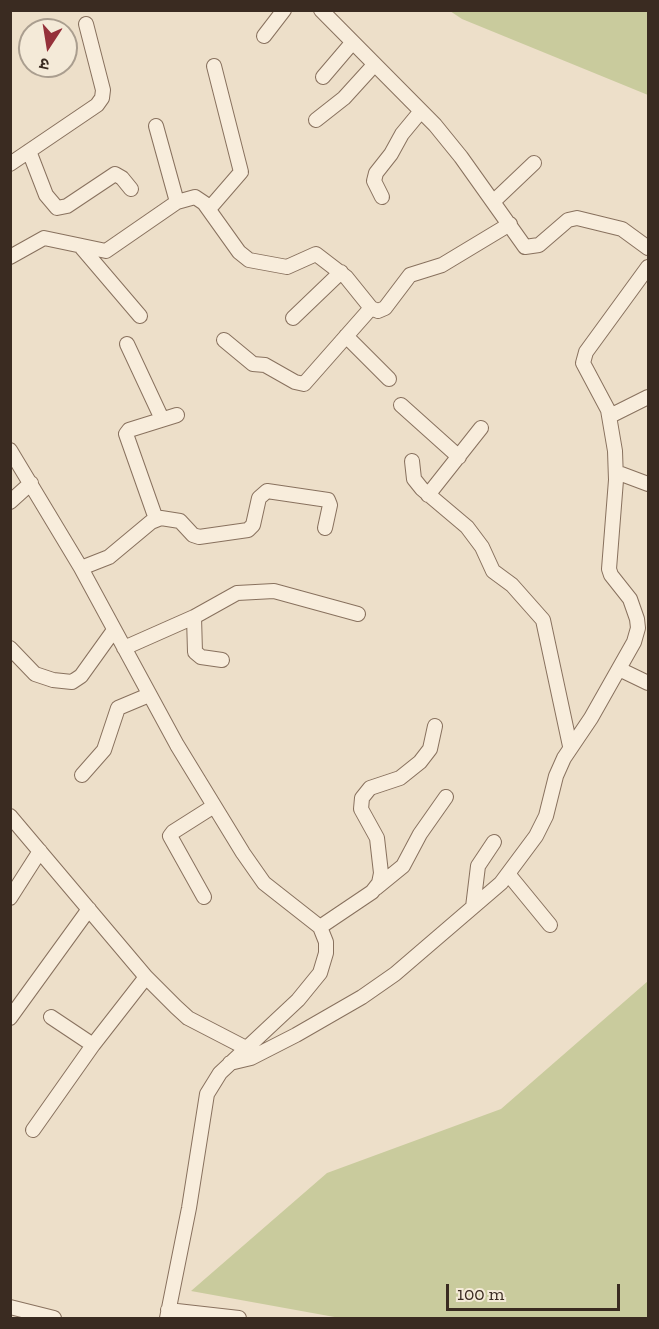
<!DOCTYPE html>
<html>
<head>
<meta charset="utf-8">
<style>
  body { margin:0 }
  #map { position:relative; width:659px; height:1329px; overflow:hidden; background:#eddfc9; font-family:"Zilla Slab","Noto Sans Devanagari",serif }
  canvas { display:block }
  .frame { position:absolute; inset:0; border:12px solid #3a2b21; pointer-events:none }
  .north { position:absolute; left:18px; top:18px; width:60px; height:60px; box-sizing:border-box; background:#f4ead8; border:2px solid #aa9e8f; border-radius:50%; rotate:192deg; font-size:16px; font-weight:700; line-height:24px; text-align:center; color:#3a2b21 }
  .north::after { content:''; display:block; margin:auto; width:21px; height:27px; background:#95313a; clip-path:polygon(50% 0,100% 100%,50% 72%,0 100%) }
  .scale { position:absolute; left:446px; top:1284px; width:174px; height:27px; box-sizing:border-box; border:3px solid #3a2b21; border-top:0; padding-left:8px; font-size:18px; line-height:21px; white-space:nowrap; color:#3a2b21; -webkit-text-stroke:4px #f4ead8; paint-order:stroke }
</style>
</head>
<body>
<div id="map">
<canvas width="659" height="1329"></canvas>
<div class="frame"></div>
<div class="north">उ</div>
<div class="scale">100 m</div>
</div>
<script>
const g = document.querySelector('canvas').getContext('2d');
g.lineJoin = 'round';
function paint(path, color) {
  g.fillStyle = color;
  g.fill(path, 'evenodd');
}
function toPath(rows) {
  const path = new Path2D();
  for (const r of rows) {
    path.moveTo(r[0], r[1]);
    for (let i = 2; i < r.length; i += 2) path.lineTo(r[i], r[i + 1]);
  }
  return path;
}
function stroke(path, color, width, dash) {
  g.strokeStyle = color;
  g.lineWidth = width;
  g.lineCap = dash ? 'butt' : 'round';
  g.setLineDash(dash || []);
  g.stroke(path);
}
const green = toPath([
  [450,11,648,11,648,95,462,19],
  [648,981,648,1318,340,1318,191,1291,327,1173,501,1109]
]);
const minor = toPath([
  [321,10,435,125,461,157,525,247,539,245,568,220,577,218,622,229,648,248],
  [264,36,284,10],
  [323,77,352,43],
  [316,120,344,98,374,65],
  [156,126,177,202],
  [29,151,46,195,57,208,67,206,115,174,122,178,131,189],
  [10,164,97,105,102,98,103,90,86,24],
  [382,197,374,181,376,173,391,154,402,134,421,111],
  [494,201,534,163],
  [209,209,241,172,214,66],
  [82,248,140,316],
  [10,257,44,238,106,251,177,202,195,197,204,203,239,252,249,260,287,267,316,254,346,277,371,308,378,311,385,308,410,275,442,265,510,224],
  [293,318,341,272],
  [346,336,389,379],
  [224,340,253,364,265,365,295,382,304,384,371,308],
  [127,344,162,419],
  [401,405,459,457],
  [610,416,648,397],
  [10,450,81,568,177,745,243,853,264,883,320,927,326,942,326,953,320,973,298,1000,220,1073,207,1094,189,1208,167,1318],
  [412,461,414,479,422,489,467,527,482,547,493,571,512,585,543,620,570,746],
  [616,472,648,484],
  [428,495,481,428],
  [10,502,31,483],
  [156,519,126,434,129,430,177,415],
  [81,568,109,557,151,522,161,518,180,521,193,535,199,537,248,530,253,525,259,498,267,491,328,500,330,505,325,528],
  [194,617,195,652,201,657,222,660],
  [10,648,35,674,53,680,72,682,81,676,114,630],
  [124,648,194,617,237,593,274,591,358,614],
  [619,669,648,683],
  [82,775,104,750,118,708,149,695],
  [10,816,146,977,176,1007,188,1018,246,1048],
  [509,875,550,925],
  [376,888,403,866,420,834,446,797],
  [204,897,170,836,173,832,214,806],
  [10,898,40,851],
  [473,907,478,866,494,842],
  [320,927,372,892,379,883,381,873,377,838,361,809,362,798,370,788,400,778,420,762,430,749,435,726],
  [51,1017,93,1045],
  [10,1018,89,909],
  [230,1063,251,1058,296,1035,362,997,395,974,501,883,536,836,546,816,556,776,564,758,591,718,634,642,638,628,637,619,630,599,611,575,609,569,616,480,615,451,608,410,583,363,586,352,648,267],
  [33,1130,93,1045,146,977],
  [10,1307,54,1318],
  [168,1310,239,1318]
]);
paint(green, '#c9cb9d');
stroke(minor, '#88715e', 16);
stroke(minor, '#f8eddc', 14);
</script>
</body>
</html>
